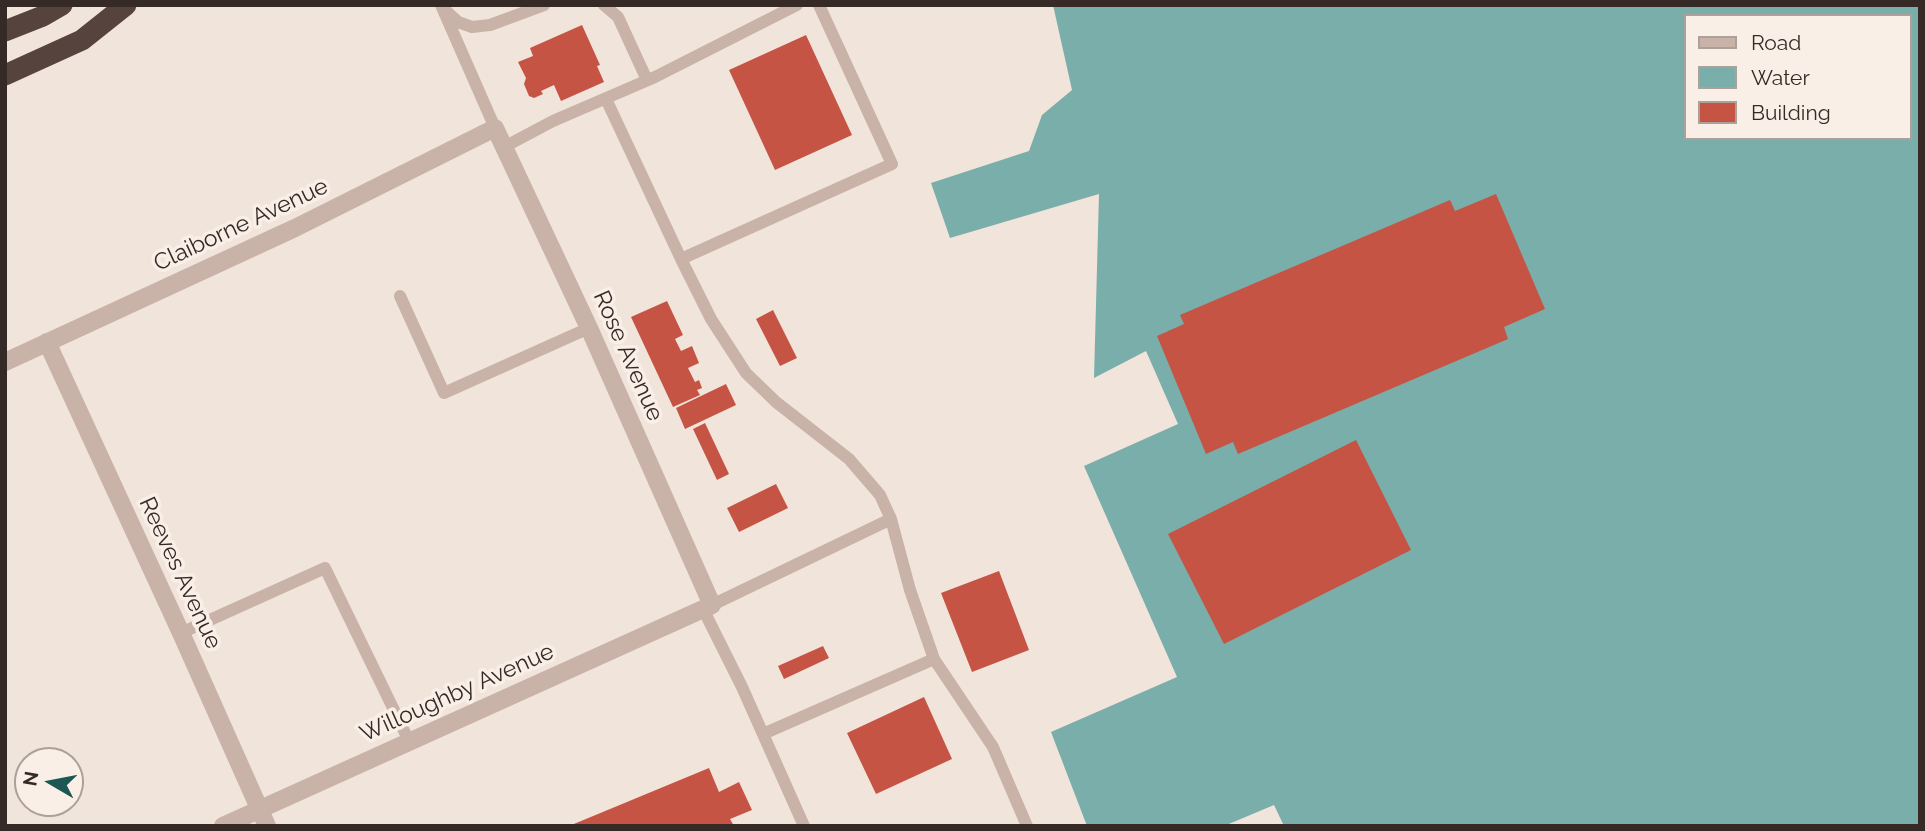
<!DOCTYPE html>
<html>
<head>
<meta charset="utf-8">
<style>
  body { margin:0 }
  #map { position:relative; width:1925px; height:831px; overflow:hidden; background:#f1e4db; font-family:Raleway,sans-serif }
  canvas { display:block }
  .frame { position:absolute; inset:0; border:7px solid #362a27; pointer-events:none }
  .legend { position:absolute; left:1684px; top:14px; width:228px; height:126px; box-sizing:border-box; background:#f9efe7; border:2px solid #aba09a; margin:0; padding:9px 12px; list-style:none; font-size:21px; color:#362a27 }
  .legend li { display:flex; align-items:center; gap:14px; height:35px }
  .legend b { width:35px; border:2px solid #aba09a }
  .north { position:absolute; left:14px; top:747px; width:70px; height:70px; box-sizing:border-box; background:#f9efe7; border:2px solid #aba09a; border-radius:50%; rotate:280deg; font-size:19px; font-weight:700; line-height:28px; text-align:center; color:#362a27 }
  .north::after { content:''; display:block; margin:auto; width:24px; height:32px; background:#1d5753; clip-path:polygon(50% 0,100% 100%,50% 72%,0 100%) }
</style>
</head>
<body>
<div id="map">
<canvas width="1925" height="831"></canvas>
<div class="frame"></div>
<ul class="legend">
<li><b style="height:9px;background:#c9b2a7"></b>Road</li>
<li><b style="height:19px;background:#7aaeaa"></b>Water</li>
<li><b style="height:19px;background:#c55445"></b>Building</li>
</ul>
<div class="north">N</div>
</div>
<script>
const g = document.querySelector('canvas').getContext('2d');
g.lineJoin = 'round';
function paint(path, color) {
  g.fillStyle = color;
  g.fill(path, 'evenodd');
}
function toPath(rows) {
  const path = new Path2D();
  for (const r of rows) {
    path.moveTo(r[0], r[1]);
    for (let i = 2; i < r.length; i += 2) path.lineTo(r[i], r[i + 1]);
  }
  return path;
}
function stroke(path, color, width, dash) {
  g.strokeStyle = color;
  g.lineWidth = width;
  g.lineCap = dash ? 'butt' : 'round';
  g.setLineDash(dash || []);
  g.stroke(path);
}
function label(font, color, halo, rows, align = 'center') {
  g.font = font + ' Raleway,sans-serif';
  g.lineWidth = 7;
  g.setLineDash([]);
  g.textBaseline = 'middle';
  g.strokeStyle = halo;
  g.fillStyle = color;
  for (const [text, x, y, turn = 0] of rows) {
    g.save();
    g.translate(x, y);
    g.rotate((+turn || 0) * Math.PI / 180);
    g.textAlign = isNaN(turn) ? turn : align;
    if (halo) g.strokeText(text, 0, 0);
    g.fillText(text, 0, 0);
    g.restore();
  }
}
const water = toPath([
  [1053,5,1920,5,1920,826,1284,826,1274,805,1224,826,1087,826,1051,732,1177,677,1084,466,1178,424,1146,351,1094,378,1099,194,950,238,931,183,1029,151,1042,115,1072,90],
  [1685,16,1909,16,1909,138,1685,138]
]);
const building = toPath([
  [582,25,600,65,597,66,604,82,561,101,554,85,541,91,543,94,534,98,529,96,524,84,526,78,518,62,533,56,530,48],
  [806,35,852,135,775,170,729,70],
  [1496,194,1545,309,1504,327,1508,339,1238,454,1233,442,1206,454,1157,336,1184,324,1180,315,1450,200,1455,211],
  [667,301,683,335,675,339,681,351,692,346,699,363,688,368,695,382,699,380,702,388,697,390,700,395,673,407,631,317],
  [773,310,797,358,780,366,756,319],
  [726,384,736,405,685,429,676,408],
  [705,423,729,474,717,480,693,429],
  [1356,440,1411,550,1224,644,1168,534],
  [776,484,788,508,739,532,727,508],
  [999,571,1029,650,972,672,941,593],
  [823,646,829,658,784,679,778,666],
  [924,697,952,759,876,794,847,733],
  [709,768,719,792,739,782,752,810,730,819,734,826,569,826]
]);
const lane = toPath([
  [441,5,495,128],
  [604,5,618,17,647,80],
  [445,10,458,22,472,27,490,25,544,5],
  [606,99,681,259],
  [504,147,553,121,655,77,797,5],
  [400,296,444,393,589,328],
  [891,519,910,590,934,659,993,747,1027,826],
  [712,605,891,519,880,495,849,459,776,402,746,373,711,319,681,259,892,164,819,5],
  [703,609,742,687,804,826],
  [181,633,325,568,409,741],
  [763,734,934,659]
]);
const street = toPath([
  [47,342,181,633,267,826],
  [5,362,295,228,495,128,504,147,589,328,712,605,223,826]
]);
const highway = toPath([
  [5,31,43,16,62,5],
  [5,75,82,40,126,5]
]);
const streetNames = [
  ["Claiborne Avenue",241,225,-25],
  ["Rose Avenue",628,356,66],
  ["Reeves Avenue",180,573,65],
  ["Willoughby Avenue",457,693,-24]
];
paint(water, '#7aaeaa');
paint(building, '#c55445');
stroke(lane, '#c9b2a7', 12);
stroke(street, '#c9b2a7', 18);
stroke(highway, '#57433e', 21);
label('23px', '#362a27', '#f9efe7', streetNames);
</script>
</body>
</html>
